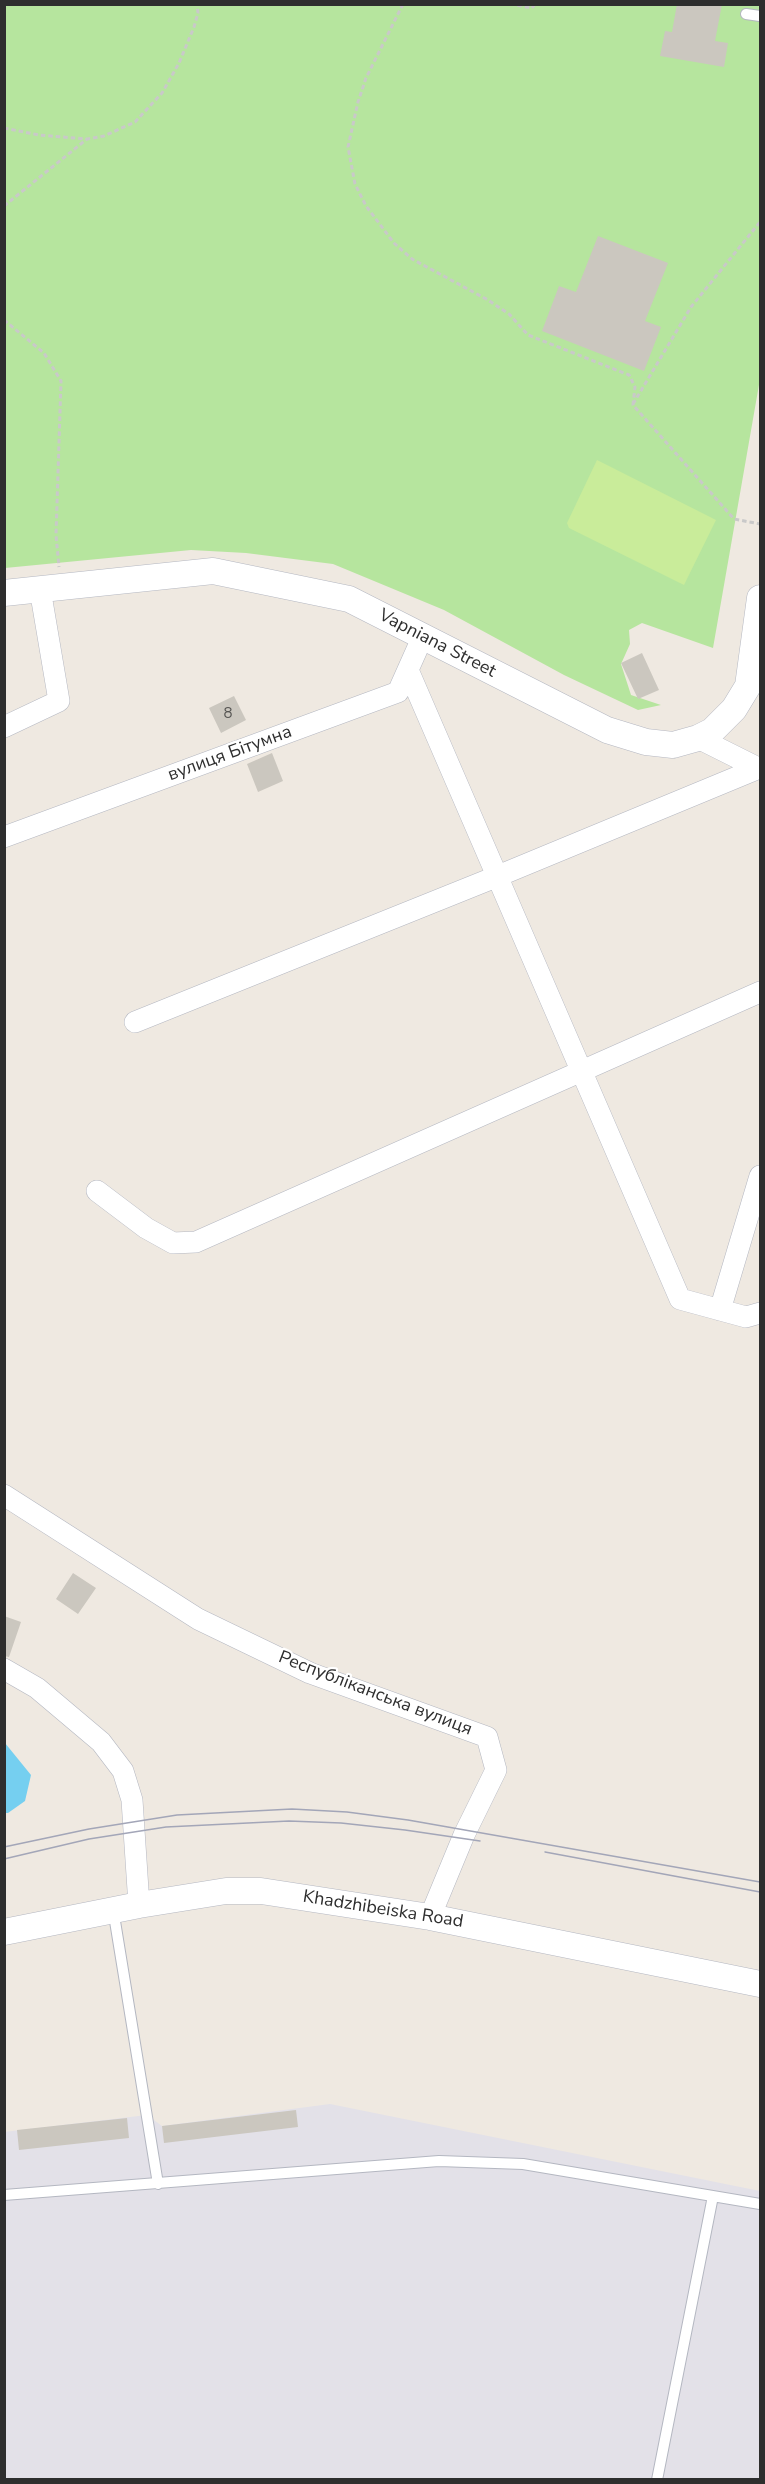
<!DOCTYPE html>
<html>
<head>
<meta charset="utf-8">
<style>
  body { margin:0 }
  #map { position:relative; width:765px; height:2484px; overflow:hidden; background:#efe9e1; font-family:"Nunito Sans",sans-serif }
  canvas { display:block }
  .frame { position:absolute; inset:0; border:6px solid #2e2e2e; pointer-events:none }
</style>
</head>
<body>
<div id="map">
<canvas width="765" height="2484"></canvas>
<div class="frame"></div>
</div>
<script>
const g = document.querySelector('canvas').getContext('2d');
g.lineJoin = 'round';
function paint(path, color) {
  g.fillStyle = color;
  g.fill(path, 'evenodd');
}
function toPath(rows) {
  const path = new Path2D();
  for (const r of rows) {
    path.moveTo(r[0], r[1]);
    for (let i = 2; i < r.length; i += 2) path.lineTo(r[i], r[i + 1]);
  }
  return path;
}
function stroke(path, color, width, dash) {
  g.strokeStyle = color;
  g.lineWidth = width;
  g.lineCap = dash ? 'butt' : 'round';
  g.setLineDash(dash || []);
  g.stroke(path);
}
function label(font, color, halo, rows, align = 'center') {
  g.font = font + ' "Nunito Sans",sans-serif';
  g.lineWidth = 4.5;
  g.setLineDash([]);
  g.textBaseline = 'middle';
  g.strokeStyle = halo;
  g.fillStyle = color;
  for (const [text, x, y, turn = 0] of rows) {
    g.save();
    g.translate(x, y);
    g.rotate((+turn || 0) * Math.PI / 180);
    g.textAlign = isNaN(turn) ? turn : align;
    if (halo) g.strokeText(text, 0, 0);
    g.fillText(text, 0, 0);
    g.restore();
  }
}
const industrial = toPath([
  [330,2104,760,2191,760,2479,5,2479,4,2132,147,2115,162,2126]
]);
const green = toPath([
  [5,5,760,5,760,379,713,648,642,623,629,630,630,644,621,664,631,695,661,705,638,710,564,675,444,610,333,564,246,553,191,550,5,568]
]);
const pitch = toPath([
  [597,460,716,520,684,585,569,528,567,523]
]);
const water = toPath([
  [5,1743,31,1775,25,1801,8,1813,5,1813]
]);
const building = toPath([
  [677,4,722,4,715,41,728,43,724,67,660,56,665,31,672,32],
  [598,236,668,263,645,321,661,327,644,371,542,331,559,286,576,292],
  [642,653,659,690,638,699,621,663],
  [234,696,246,720,221,733,209,708],
  [272,753,283,781,258,792,247,764],
  [73,1573,96,1588,78,1614,56,1599],
  [4,1616,21,1622,9,1657,4,1656],
  [296,2110,298,2127,164,2143,162,2126],
  [127,2118,129,2138,19,2150,17,2130]
]);
const path = toPath([
  [403,4,366,78,358,102,348,147,355,184,366,206,394,243,412,259,488,300,509,314,528,335,629,375,635,387,633,405,734,519,760,524],
  [510,4,532,8,535,4],
  [4,128,39,135,87,139,104,136,135,122,162,93,179,63,194,27,198,13,197,4],
  [4,206,87,139],
  [4,320,44,353,61,381,56,535,59,567],
  [633,404,691,307,760,222]
]);
const service = toPath([
  [746,14,760,16],
  [113,1909,158,2184],
  [4,2195,439,2161,523,2164,760,2204],
  [657,2480,713,2196]
]);
const minor = toPath([
  [408,670,680,1299,746,1317,760,1313],
  [4,727,59,701,40,589],
  [698,738,760,769],
  [4,837,398,692,423,636],
  [135,1022,498,876,759,768],
  [97,1191,146,1228,173,1243,196,1242,760,992],
  [720,1310,760,1176],
  [4,1495,198,1619,310,1673,487,1737,496,1770,464,1835,430,1917],
  [4,1669,37,1688,101,1742,123,1771,132,1800,139,1905]
]);
const tertiary = toPath([
  [4,593,213,571,349,599,607,730,646,742,673,745,698,738,712,731,734,709,748,686,760,598],
  [4,1932,139,1905,226,1891,261,1891,430,1917,760,1984]
]);
const tram = toPath([
  [4,1847,89,1829,177,1815,292,1809,347,1812,408,1820,760,1882],
  [545,1852,760,1892],
  [4,1859,89,1839,166,1827,289,1821,341,1823,405,1830,480,1841]
]);
const numberNames = [
  ["8",228,714]
];
const streetNames = [
  ["Vapniana Street",437,644,27],
  ["вулиця Бітумна",230,754,-20],
  ["Республіканська вулиця",375,1694,21],
  ["Khadzhibeiska Road",383,1910,9]
];
paint(industrial, '#e3e1e8');
paint(green, '#b6e59e');
paint(pitch, '#c9ec9a');
paint(water, '#75cff0');
paint(building, '#cbc7bf');
stroke(service, '#b4b7c1', 12);
stroke(minor, '#b4b7c1', 22);
stroke(tertiary, '#b4b7c1', 27);
stroke(path, '#c9c9c9', 3, [4.5, 3]);
stroke(service, '#fff', 10);
stroke(minor, '#fff', 21);
stroke(tertiary, '#fff', 26);
stroke(tram, '#a3a6b8', 1.5);
label('15px', '#555452', null, numberNames);
label('18px', '#2e2e2e', '#fff', streetNames);
</script>
</body>
</html>
